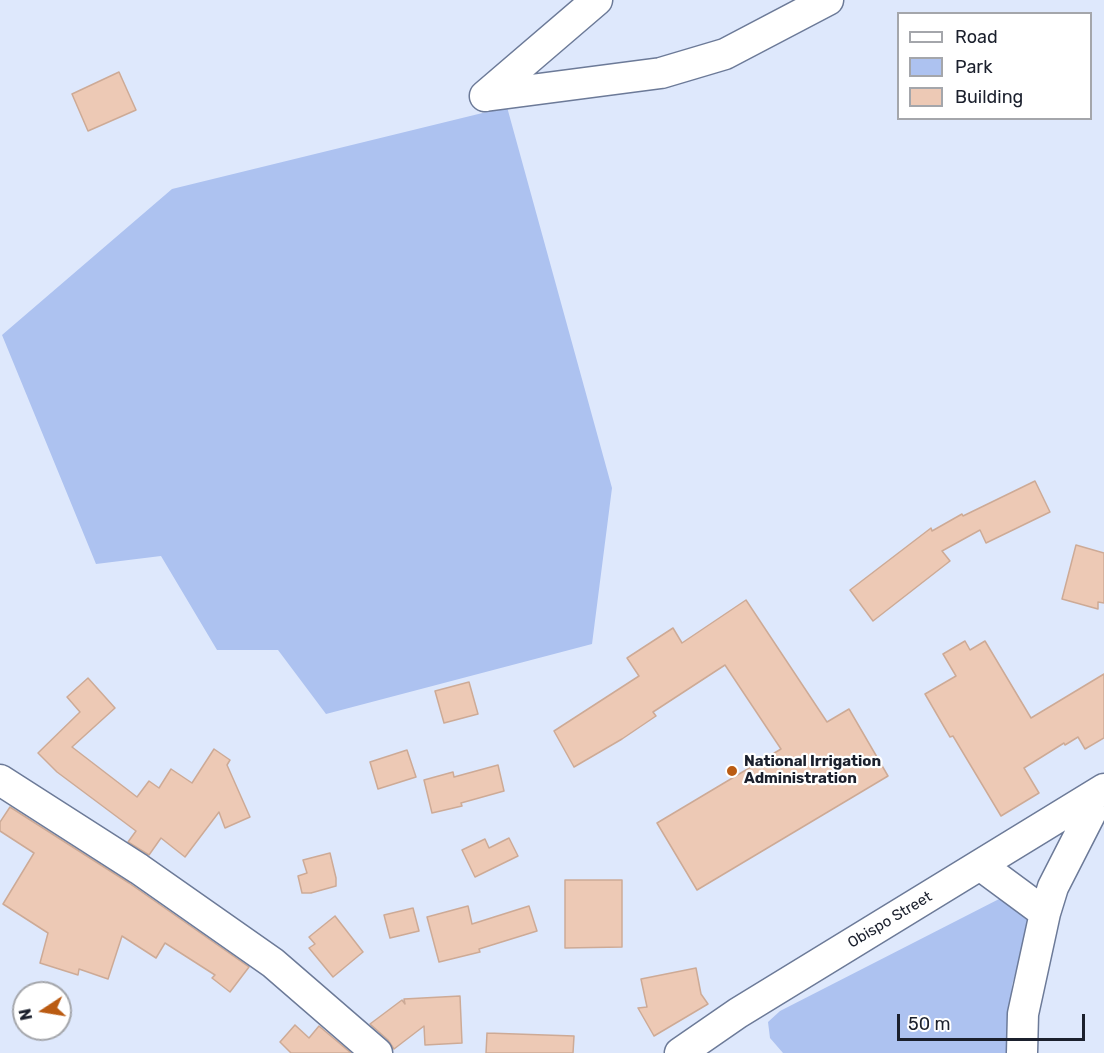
<!DOCTYPE html>
<html>
<head>
<meta charset="utf-8">
<style>
  body { margin:0 }
  #map { position:relative; width:1104px; height:1053px; overflow:hidden; background:#dee8fc; font-family:Rubik,sans-serif }
  canvas { display:block }
  .legend { position:absolute; left:897px; top:12px; width:195px; height:108px; box-sizing:border-box; background:#fff; border:2px solid #a4a6ab; margin:0; padding:8px 10px; list-style:none; font-size:18px; color:#1b202d }
  .legend li { display:flex; align-items:center; gap:12px; height:30px }
  .legend b { width:30px; border:2px solid #a4a6ab }
  .north { position:absolute; left:12px; top:981px; width:60px; height:60px; box-sizing:border-box; background:#fff; border:2px solid #a4a6ab; border-radius:50%; rotate:258deg; font-size:16px; font-weight:700; line-height:24px; text-align:center; color:#1b202d }
  .north::after { content:''; display:block; margin:auto; width:21px; height:27px; background:#ba5b12; clip-path:polygon(50% 0,100% 100%,50% 72%,0 100%) }
  .scale { position:absolute; left:897px; top:1014px; width:188px; height:27px; box-sizing:border-box; border:3px solid #1b202d; border-top:0; padding-left:8px; font-size:18px; line-height:21px; white-space:nowrap; color:#1b202d; -webkit-text-stroke:4px #fff; paint-order:stroke }
</style>
</head>
<body>
<div id="map">
<canvas width="1104" height="1053"></canvas>
<ul class="legend">
<li><b style="height:8px;background:#fff"></b>Road</li>
<li><b style="height:16px;background:#adc2f0"></b>Park</li>
<li><b style="height:16px;background:#edc9b5"></b>Building</li>
</ul>
<div class="north">N</div>
<div class="scale">50 m</div>
</div>
<script>
const g = document.querySelector('canvas').getContext('2d');
g.lineJoin = 'round';
function paint(path, color) {
  g.fillStyle = color;
  g.fill(path, 'evenodd');
}
function toPath(rows) {
  const path = new Path2D();
  for (const r of rows) {
    path.moveTo(r[0], r[1]);
    for (let i = 2; i < r.length; i += 2) path.lineTo(r[i], r[i + 1]);
  }
  return path;
}
function stroke(path, color, width, dash) {
  g.strokeStyle = color;
  g.lineWidth = width;
  g.lineCap = dash ? 'butt' : 'round';
  g.setLineDash(dash || []);
  g.stroke(path);
}
function label(font, color, halo, rows, align = 'center') {
  g.font = font + ' Rubik,sans-serif';
  g.lineWidth = 4.5;
  g.setLineDash([]);
  g.textBaseline = 'middle';
  g.strokeStyle = halo;
  g.fillStyle = color;
  for (const [text, x, y, turn = 0] of rows) {
    g.save();
    g.translate(x, y);
    g.rotate((+turn || 0) * Math.PI / 180);
    g.textAlign = isNaN(turn) ? turn : align;
    if (halo) g.strokeText(text, 0, 0);
    g.fillText(text, 0, 0);
    g.restore();
  }
}
const green = toPath([
  [507,107,612,488,592,644,326,714,278,650,217,650,161,556,96,564,2,335,172,189],
  [1003,897,1032,916,1012,985,1008,1053,783,1053,770,1038,768,1022,780,1011]
]);
const building = toPath([
  [119,72,136,110,88,131,72,94,119,72],
  [1035,481,1050,512,986,543,980,530,942,551,950,561,873,621,850,590,931,528,932,531,962,514,963,516,1035,481],
  [1076,545,1104,553,1104,603,1098,602,1098,609,1062,599,1076,545],
  [746,600,827,722,849,709,888,776,697,890,657,823,781,749,725,665,653,712,656,716,622,739,574,767,554,731,639,676,627,658,673,628,682,643,746,600],
  [965,641,970,650,985,641,1031,718,1104,674,1104,738,1085,749,1078,737,1065,745,1064,743,1024,768,1039,793,1001,816,953,736,950,737,925,694,956,676,943,654,965,641],
  [88,678,115,708,72,747,137,797,149,781,159,788,171,769,192,783,214,749,230,760,227,765,250,817,225,828,219,812,185,857,161,838,149,855,128,842,136,831,57,772,38,753,80,712,67,697,88,678],
  [469,682,478,714,444,723,435,691,469,682],
  [407,750,416,777,378,789,370,762,407,750],
  [498,765,504,791,461,803,462,806,432,813,424,780,453,772,454,777,498,765],
  [10,807,129,883,249,967,230,992,212,978,215,975,165,943,156,958,122,936,108,979,79,969,78,975,40,963,48,933,3,904,34,853,0,831,0,822,10,807],
  [509,838,518,856,475,877,462,850,485,839,489,848,509,838],
  [330,853,336,878,336,886,311,893,302,893,298,876,307,873,303,860,330,853],
  [565,880,622,880,622,947,565,948,565,880],
  [468,906,472,924,529,906,537,931,479,949,480,952,439,962,427,917,468,906],
  [413,908,419,931,390,938,384,915,413,908],
  [335,916,363,952,333,977,309,948,315,944,309,937,335,916],
  [696,968,701,994,708,1004,654,1036,638,1008,647,1007,641,979,696,968],
  [460,996,462,1043,425,1045,424,1026,394,1049,388,1040,370,1024,402,1000,405,1004,404,999,460,996],
  [295,1025,309,1038,319,1026,351,1053,291,1053,280,1042,295,1025],
  [487,1033,574,1036,573,1053,486,1053,487,1033]
]);
const minor = toPath([
  [485,96,661,73,725,54,828,0],
  [485,96,597,0],
  [0,780,139,869,273,963,377,1053],
  [980,865,1045,913],
  [680,1053,738,1013,1104,789],
  [1022,1053,1023,1014,1045,913,1053,887,1102,791]
]);
const markers = [
  [732,771,6,"#ba5b12"]
];
const poiNames = [
  ["National Irrigation",744,762],
  ["Administration",744,779]
];
const streetNames = [
  ["Obispo Street",890,920,-31]
];
paint(green, '#adc2f0');
paint(building, '#edc9b5');
stroke(building, '#cdaa96', 1.5);
stroke(minor, '#6c7a98', 33);
stroke(minor, '#fff', 30);
for (const [x, y, r, color] of markers) {
  const dot = new Path2D();
  dot.arc(x, y, r, 0, 2 * Math.PI);
  g.fillStyle = color;
  g.fill(dot);
  stroke(dot, '#fff', 2);
}
label('bold 15px', '#1b202d', '#fff', poiNames, 'left');
label('15px', '#1b202d', '#fff', streetNames);
</script>
</body>
</html>
